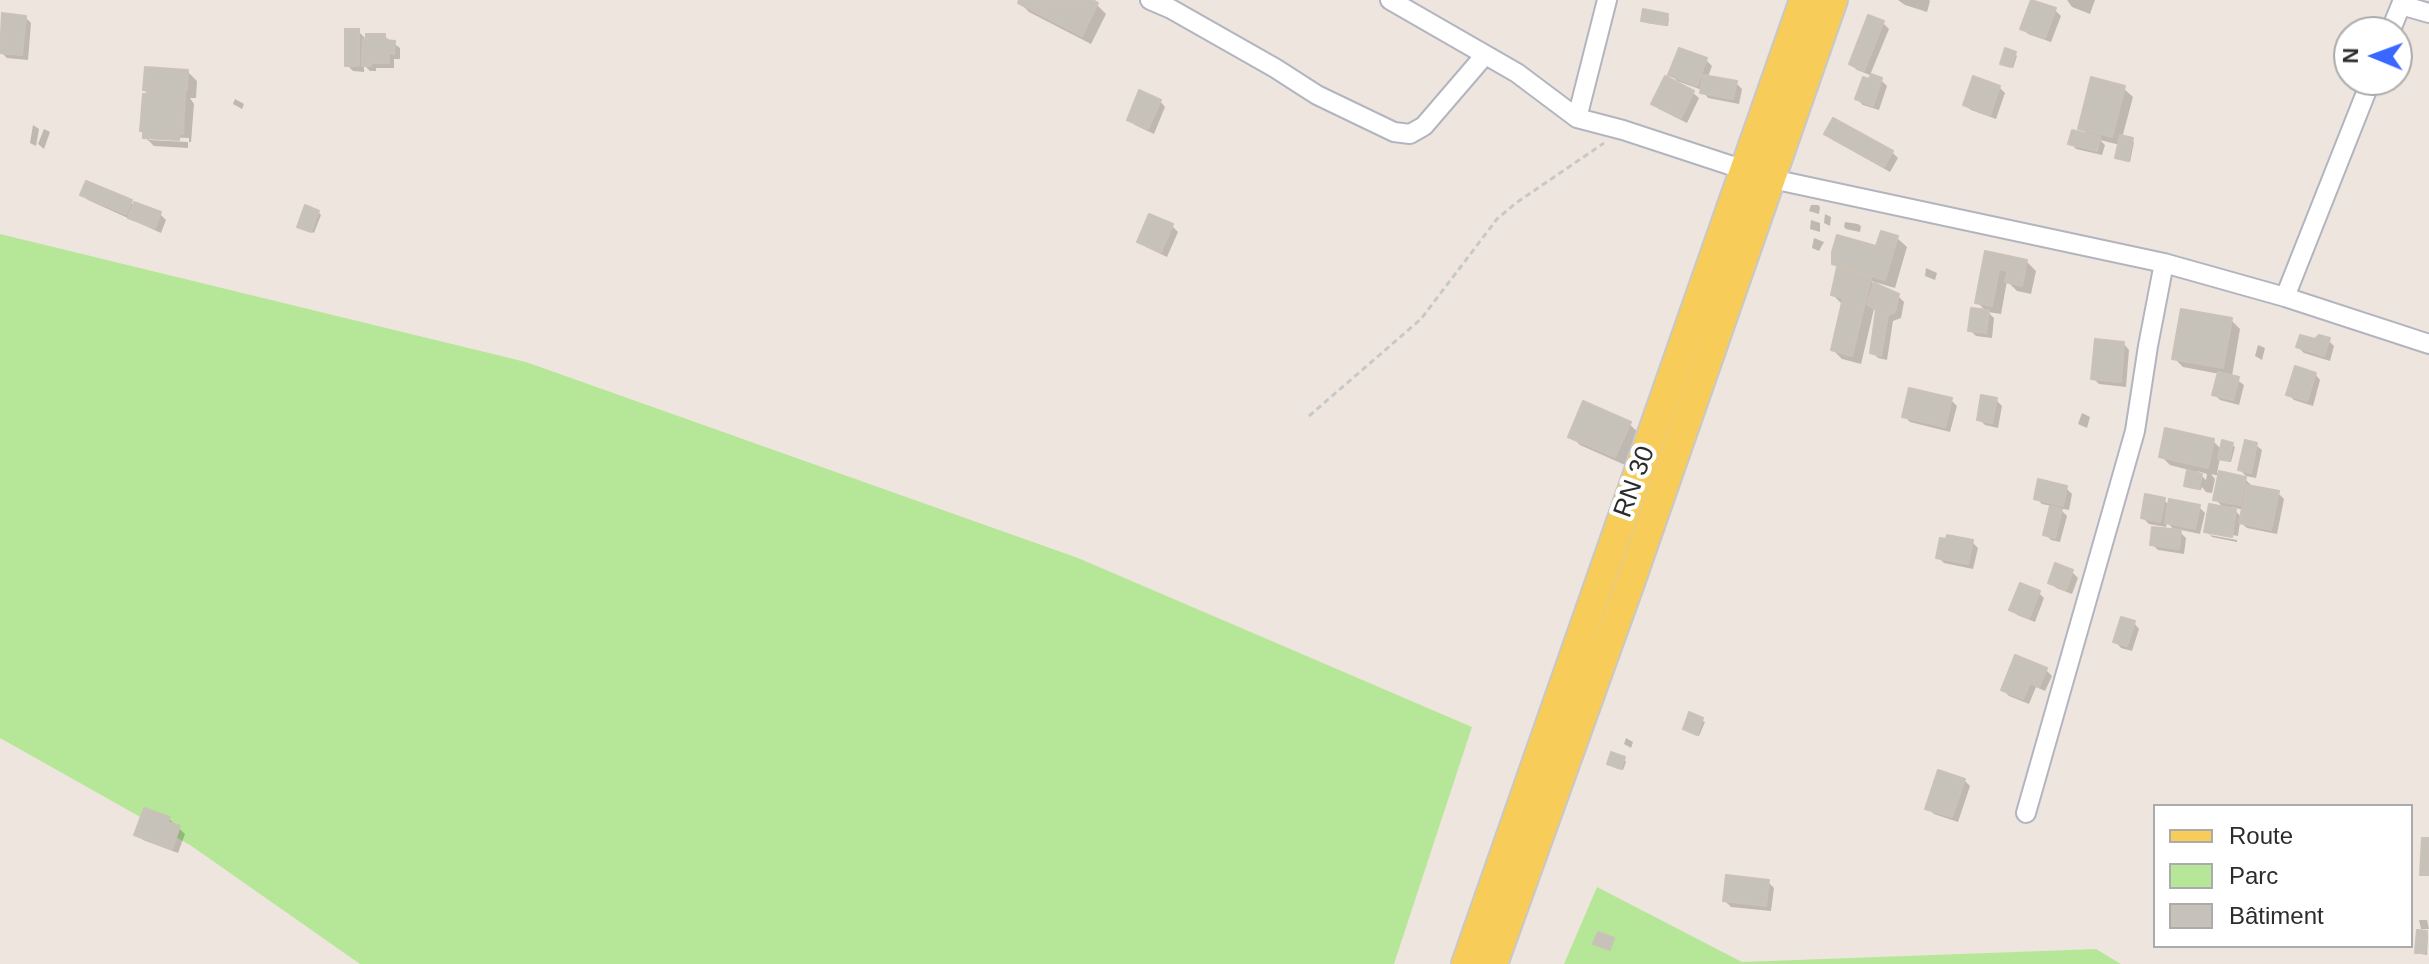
<!DOCTYPE html>
<html>
<head>
<meta charset="utf-8">
<style>
  body { margin:0 }
  #map { position:relative; width:2429px; height:964px; overflow:hidden; background:#eee6de; font-family:Helvetica,sans-serif }
  canvas { display:block }
  .legend { position:absolute; left:2153px; top:804px; width:260px; height:144px; box-sizing:border-box; background:#fff; border:2px solid #ababab; margin:0; padding:10px 14px; list-style:none; font-size:24px; color:#2c2c2c }
  .legend li { display:flex; align-items:center; gap:16px; height:40px }
  .legend b { width:40px; border:2px solid #ababab }
  .north { position:absolute; left:2333px; top:16px; width:80px; height:80px; box-sizing:border-box; background:#fff; border:2px solid #ababab; border-radius:50%; rotate:271deg; font-size:22px; font-weight:700; line-height:32px; text-align:center; color:#2c2c2c }
  .north::after { content:''; display:block; margin:auto; width:28px; height:36px; background:#3a67ff; clip-path:polygon(50% 0,100% 100%,50% 72%,0 100%) }
</style>
</head>
<body>
<div id="map">
<canvas width="2429" height="964"></canvas>
<ul class="legend">
<li><b style="height:10px;background:#f8cc59"></b>Route</li>
<li><b style="height:22px;background:#b6e798"></b>Parc</li>
<li><b style="height:22px;background:#c6c1b9"></b>Bâtiment</li>
</ul>
<div class="north">N</div>
</div>
<script>
const g = document.querySelector('canvas').getContext('2d');
g.lineJoin = 'round';
function paint(path, color) {
  g.fillStyle = color;
  g.fill(path, 'evenodd');
}
function toPath(rows) {
  const path = new Path2D();
  for (const r of rows) {
    path.moveTo(r[0], r[1]);
    for (let i = 2; i < r.length; i += 2) path.lineTo(r[i], r[i + 1]);
  }
  return path;
}
function stroke(path, color, width, dash) {
  g.strokeStyle = color;
  g.lineWidth = width;
  g.lineCap = dash ? 'butt' : 'round';
  g.setLineDash(dash || []);
  g.stroke(path);
}
function label(font, color, halo, rows, align = 'center') {
  g.font = font + ' Helvetica,sans-serif';
  g.lineWidth = 8;
  g.setLineDash([]);
  g.textBaseline = 'middle';
  g.strokeStyle = halo;
  g.fillStyle = color;
  for (const [text, x, y, turn = 0] of rows) {
    g.save();
    g.translate(x, y);
    g.rotate((+turn || 0) * Math.PI / 180);
    g.textAlign = isNaN(turn) ? turn : align;
    if (halo) g.strokeText(text, 0, 0);
    g.fillText(text, 0, 0);
    g.restore();
  }
}
const green = toPath([
  [0,234,526,362,1078,558,1472,727,1394,964,360,964,190,845,0,738],
  [1597,887,1742,962,2096,949,2121,964,1564,964]
]);
const shadow = toPath([
  [1021,0,1088,0,1097,5,1106,14,1091,44,1029,12,1020,3],
  [1898,0,1929,0,1930,1,1927,12,1905,5],
  [2067,0,2095,0,2090,14,2072,7],
  [2055,10,2061,16,2051,42,2028,34,2023,28],
  [1667,15,1669,18,1668,26,1646,23,1643,20],
  [25,17,31,23,28,60,7,58,1,52],
  [1883,23,1889,29,1870,75,1857,70,1851,64],
  [358,31,368,41,384,36,400,48,400,59,394,59,394,68,376,68,376,71,370,71,364,65,364,72,353,71,347,65],
  [2015,54,2017,56,2013,68,2002,63],
  [1706,60,1712,66,1708,77,1736,83,1742,89,1739,104,1708,98,1702,90,1677,81,1671,75],
  [188,72,197,81,196,98,190,98,194,104,191,142,189,142,189,138,149,136,149,140,188,142,188,148,154,146,145,137,142,131,152,96,145,90],
  [1872,77,1881,80,1887,86,1879,110,1863,105,1857,99],
  [1999,87,2005,93,1996,119,1971,110,1965,105],
  [2123,88,2133,97,2122,138,2134,142,2130,162,2117,158,2120,145,2100,140,2105,145,2102,155,2076,149,2071,143,2089,136,2081,128],
  [1693,93,1699,98,1687,123,1659,109,1654,103],
  [235,99,244,104,242,109,233,104],
  [1160,101,1165,107,1154,134,1135,125,1129,120],
  [33,125,39,129,36,146,30,143],
  [44,129,50,132,44,149,38,144],
  [1827,134,1892,152,1898,158,1890,172,1833,140],
  [82,194,130,202,134,206,160,214,166,220,161,233,88,200],
  [1811,205,1818,205,1820,207,1819,214,1809,211],
  [318,212,321,215,314,233,300,227],
  [1825,214,1831,217,1830,226,1824,223],
  [1811,220,1820,223,1820,232,1810,229],
  [1845,222,1858,224,1861,226,1860,232,1846,229,1844,227],
  [1172,226,1178,232,1167,257,1146,247,1140,242],
  [1814,238,1824,242,1819,251,1812,248],
  [1897,238,1907,247,1895,288,1871,281,1877,287,1898,296,1904,302,1901,318,1893,321,1887,360,1878,358,1872,352,1878,311,1874,309,1861,364,1842,359,1833,350,1843,305,1833,295,1839,268,1834,263,1877,249],
  [1987,254,2026,261,2036,271,2031,294,2017,291,2007,281,2001,314,1988,312,1994,318,1992,338,1976,336,1970,330,1987,312,1977,302],
  [1926,268,1937,273,1935,280,1925,276],
  [2231,320,2240,329,2232,376,2244,385,2239,405,2220,400,2214,394,2220,374,2183,367,2174,358],
  [2328,340,2334,346,2330,361,2304,353,2298,347],
  [2124,344,2129,350,2126,387,2099,384,2093,378],
  [2258,345,2265,348,2262,360,2255,356],
  [2315,374,2320,380,2313,406,2294,400,2288,394],
  [1951,400,1957,406,1950,432,1910,422,1904,416],
  [1996,400,2002,406,1998,428,1985,425,1979,419],
  [2082,413,2090,417,2087,428,2078,424],
  [1629,424,1639,433,1625,465,1580,445,1571,436],
  [2213,441,2222,450,2232,445,2235,447,2231,462,2220,458,2217,473,2245,479,2251,485,2250,487,2278,493,2284,499,2277,534,2247,528,2240,522,2238,536,2210,531,2210,535,2237,540,2237,542,2212,537,2206,531,2225,509,2215,499,2220,476,2211,474,2215,479,2212,493,2206,492,2202,487,2201,490,2189,488,2186,485,2189,470,2170,465,2161,456],
  [2197,471,2207,474,2206,480],
  [2232,507,2244,510,2242,518],
  [2256,445,2262,450,2256,478,2246,476,2240,470],
  [2066,488,2072,494,2069,510,2059,508,2067,516,2060,542,2051,540,2045,534,2052,506,2042,504,2036,498],
  [2164,500,2170,506,2199,507,2205,513,2200,534,2177,529,2186,538,2184,554,2158,550,2152,544,2176,532,2167,522,2166,527,2149,524,2143,518],
  [1972,542,1978,548,1973,569,1944,563,1938,557],
  [2072,572,2078,578,2072,594,2056,588,2050,582],
  [2038,592,2044,598,2035,622,2017,615,2012,609],
  [2134,623,2139,629,2132,651,2121,648,2116,642],
  [2046,670,2052,676,2045,691,2036,687,2029,704,2009,696,2003,690],
  [1690,715,1705,722,1699,736,1687,731],
  [1626,738,1633,742,1631,748,1624,744],
  [1624,759,1626,762,1623,770,1609,764],
  [1964,780,1970,786,1958,822,1934,814,1928,808],
  [169,819,185,834,178,853,143,840,137,834],
  [1768,882,1774,888,1771,911,1731,907,1725,901],
  [2419,920,2427,920,2429,929,2421,929],
  [2426,933,2428,935,2427,955,2420,954,2417,952]
]);
const building = toPath([
  [1019,0,1093,0,1098,3,1082,36,1018,3,1019,0],
  [2031,0,2056,8,2045,38,2020,29,2031,0],
  [1643,9,1668,14,1666,25,1641,21,1643,9],
  [2,13,26,16,22,55,0,53,2,13],
  [1868,15,1884,21,1864,71,1849,64,1868,15],
  [345,29,359,29,359,66,345,66,345,29],
  [366,34,385,34,385,40,395,41,394,54,389,53,389,63,371,63,371,66,362,66,363,39,366,39,366,34],
  [1679,48,1707,58,1697,86,1668,75,1679,48],
  [2005,48,2016,52,2011,67,2000,64,2005,48],
  [145,67,188,70,187,90,183,90,185,93,183,134,180,133,179,140,143,138,143,131,140,131,143,94,147,94,147,91,143,90,145,67],
  [1871,74,1882,78,1873,106,1855,99,1863,77,1869,79,1871,74],
  [1703,75,1737,81,1733,99,1700,93,1703,75],
  [1665,76,1694,91,1681,118,1651,104,1665,76],
  [1973,76,2000,86,1990,115,1963,105,1973,76],
  [2091,77,2125,86,2112,137,2078,129,2091,77],
  [1139,90,1161,100,1148,129,1127,120,1139,90],
  [1833,118,1893,151,1884,167,1824,134,1833,118],
  [2072,130,2100,137,2097,151,2068,144,2072,130],
  [2120,135,2133,138,2128,161,2115,158,2120,135],
  [86,181,132,200,126,214,80,195,86,181],
  [134,202,161,212,155,228,128,218,134,202],
  [305,205,319,211,311,232,297,227,305,205],
  [1149,214,1173,224,1161,252,1137,242,1149,214],
  [1881,231,1898,236,1885,280,1832,264,1832,252,1837,235,1876,246,1881,231],
  [1985,251,2027,260,2022,286,2005,282,2008,271,1999,269,1992,306,1975,303,1985,251],
  [1837,267,1871,278,1852,356,1831,350,1843,298,1831,295,1837,267],
  [1874,283,1899,294,1895,312,1888,315,1881,356,1870,353,1876,310,1867,304,1874,283],
  [1971,308,1989,310,1986,333,1968,331,1971,308],
  [2181,309,2232,318,2223,368,2172,359,2181,309],
  [2300,335,2315,339,2319,335,2330,338,2324,356,2296,347,2300,335],
  [2095,339,2124,342,2121,382,2091,379,2095,339],
  [2295,366,2316,373,2307,401,2286,395,2295,366],
  [2218,372,2239,377,2233,400,2212,395,2218,372],
  [1909,388,1952,398,1945,427,1902,417,1909,388],
  [1981,395,1997,398,1992,423,1977,420,1981,395],
  [1583,401,1631,422,1615,457,1568,437,1583,401],
  [2165,428,2214,439,2208,468,2159,457,2165,428],
  [2222,440,2233,443,2229,461,2218,459,2222,440],
  [2245,440,2257,443,2251,473,2238,470,2245,440],
  [2187,470,2202,474,2199,489,2184,486,2187,470],
  [2219,471,2246,477,2240,505,2213,500,2219,471],
  [2038,479,2067,486,2063,506,2034,499,2038,479],
  [2247,485,2279,491,2271,530,2239,523,2247,485],
  [2145,494,2165,498,2160,522,2141,518,2145,494],
  [2169,499,2200,505,2195,529,2165,523,2169,499],
  [2209,504,2236,509,2232,537,2204,532,2209,504],
  [2050,506,2062,509,2055,538,2043,535,2050,506],
  [2152,527,2181,530,2179,549,2150,545,2152,527],
  [1947,535,1973,540,1968,564,1936,558,1940,538,1946,539,1947,535],
  [2055,563,2073,570,2066,590,2048,583,2055,563],
  [2020,583,2040,591,2029,618,2009,610,2020,583],
  [2121,617,2135,621,2127,646,2113,642,2121,617],
  [2015,655,2047,668,2039,687,2030,683,2023,699,2001,690,2015,655],
  [1689,712,1703,718,1697,735,1683,729,1689,712],
  [1611,752,1625,757,1621,769,1607,764,1611,752],
  [1938,770,1965,779,1952,817,1925,809,1938,770],
  [144,808,170,817,168,822,180,826,172,849,134,835,144,808],
  [2422,838,2429,838,2429,875,2420,875,2422,838],
  [1726,875,1769,880,1766,906,1723,901,1726,875],
  [2417,930,2427,931,2425,953,2415,953,2417,930],
  [1598,932,1614,938,1610,950,1593,944,1598,932]
]);
const path = toPath([
  [1309,416,1421,319,1497,219,1516,203,1604,143]
]);
const minor = toPath([
  [1150,0,1171,9,1275,68,1317,95,1394,132,1410,134,1424,126,1485,55],
  [1390,0,1517,73,1577,118,1623,130,1772,179,2164,263,2285,297,2429,344],
  [2401,5,2429,13],
  [2390,32,2403,0],
  [1577,118,1607,0],
  [2285,297,2371,80],
  [2026,813,2135,431,2148,346,2164,263]
]);
const primary = toPath([
  [1466,964,1804,0],
  [1493,964,1630,583,1833,0]
]);
const streetNames = [
  ["RN 30",1635,482,-70]
];
paint(green, '#b6e798');
paint(shadow, '#0003');
paint(building, '#c6c1b9');
stroke(building, '#cac2b7', 2);
stroke(minor, '#b2b5c0', 22);
stroke(primary, '#c8c8c8', 32);
stroke(path, '#c8c8c8', 3, [6, 4]);
stroke(minor, '#fff', 18);
stroke(primary, '#f8cc59', 28);
label('26px', '#2c2c2c', '#fff', streetNames);
</script>
</body>
</html>
